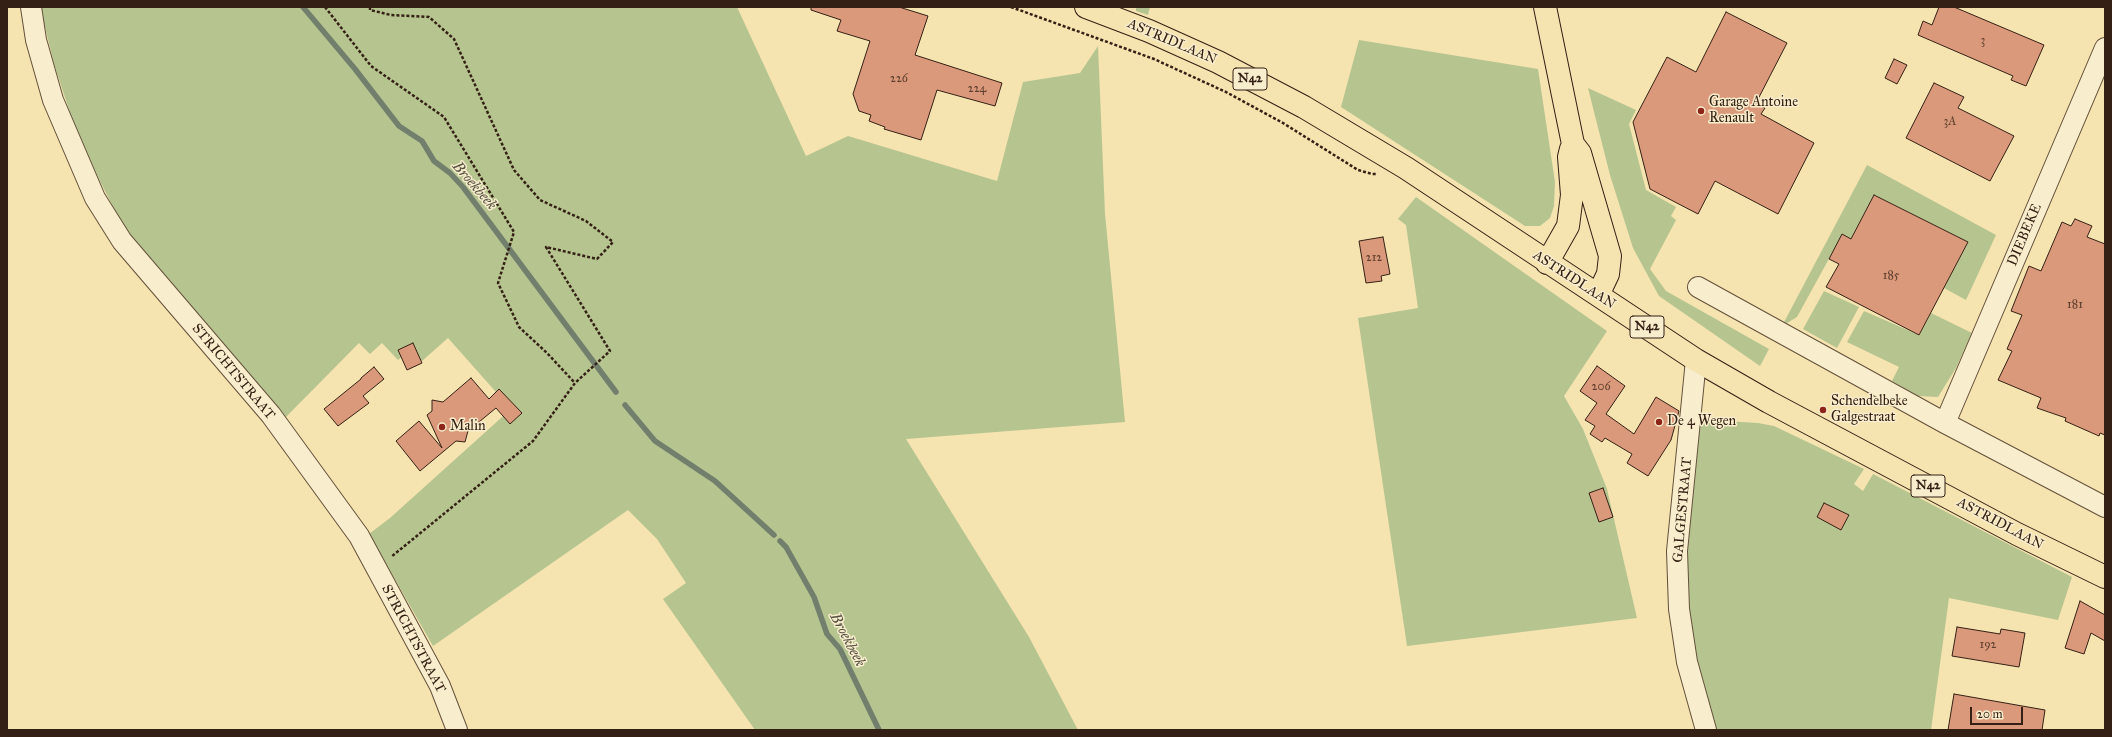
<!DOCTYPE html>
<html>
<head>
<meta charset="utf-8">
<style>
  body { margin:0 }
  #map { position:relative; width:2112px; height:737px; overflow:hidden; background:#f5e3b0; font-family:"IM FELL Great Primer",serif }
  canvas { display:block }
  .frame { position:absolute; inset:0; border:8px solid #342014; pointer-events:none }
  .scale { position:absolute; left:1970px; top:707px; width:53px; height:18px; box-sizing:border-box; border:2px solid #342014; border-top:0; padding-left:5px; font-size:12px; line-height:14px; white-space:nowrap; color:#342014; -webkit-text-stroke:3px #f8edcc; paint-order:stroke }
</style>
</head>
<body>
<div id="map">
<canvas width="2112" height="737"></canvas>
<div class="frame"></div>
<div class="scale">20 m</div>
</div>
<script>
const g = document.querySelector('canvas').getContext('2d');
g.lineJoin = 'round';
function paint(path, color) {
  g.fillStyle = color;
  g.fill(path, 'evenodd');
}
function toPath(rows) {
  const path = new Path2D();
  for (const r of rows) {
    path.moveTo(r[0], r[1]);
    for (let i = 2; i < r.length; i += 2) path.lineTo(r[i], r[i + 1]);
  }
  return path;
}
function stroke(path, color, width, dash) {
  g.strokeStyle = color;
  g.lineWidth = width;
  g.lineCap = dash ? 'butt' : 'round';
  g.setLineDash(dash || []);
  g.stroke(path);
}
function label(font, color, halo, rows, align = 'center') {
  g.font = font + ' "IM FELL Great Primer",serif';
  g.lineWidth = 3;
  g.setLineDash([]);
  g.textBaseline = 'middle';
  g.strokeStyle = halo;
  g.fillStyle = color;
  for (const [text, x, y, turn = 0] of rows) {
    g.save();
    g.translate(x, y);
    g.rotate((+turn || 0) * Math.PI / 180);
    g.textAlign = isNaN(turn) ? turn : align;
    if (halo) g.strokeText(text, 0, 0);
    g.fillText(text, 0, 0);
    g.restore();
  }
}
const green = toPath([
  [40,7,737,7,806,156,848,136,997,181,1023,82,1080,73,1098,46,1105,214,1125,422,906,439,1029,637,1078,730,755,730,663,599,686,583,657,539,628,510,433,646,369,534,390,518,511,409,448,338,422,361,411,349,398,360,382,343,370,354,359,343,285,418,140,249,118,216,80,143,54,64],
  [1136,7,1150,7,1148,15,1136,11],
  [1359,40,1538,69,1555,182,1554,206,1550,218,1540,226,1525,226,1341,107],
  [1588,88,1636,110,1629,124,1646,190,1676,207,1671,216,1676,220,1650,269,1666,291,1769,349,1760,366,1659,296,1633,248,1610,175],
  [1867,165,1996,235,1966,300,1944,288,1968,242,1874,195,1851,239,1842,235,1797,317,1782,326],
  [1416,197,1607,331,1564,396,1583,429,1607,489,1637,618,1407,646,1358,318,1418,308,1406,225,1398,219],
  [1824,291,1859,307,1837,348,1803,329],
  [1864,311,1919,335,1931,313,1972,333,1956,368,1938,397,1918,396,1892,381,1899,367,1847,342],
  [1725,421,1758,423,1774,426,1864,469,1854,484,1863,491,1873,474,2072,577,2058,620,1949,598,1931,730,1716,730,1698,664,1686,604,1685,558,1697,423]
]);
const stream = toPath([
  [303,7,355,69,399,126,422,141,434,161,450,173,463,187,616,392],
  [625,405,655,441,715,481,774,535],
  [780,541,786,547,814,597,827,634,840,649,879,730]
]);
const building = toPath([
  [811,7,899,7,928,16,915,55,1002,83,995,106,937,90,921,140,884,129,885,127,869,121,871,115,859,111,853,94,870,41,837,31,841,20,811,10,811,7],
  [1939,7,1954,7,2044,45,2026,86,2011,80,2013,76,1918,35,1923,21,1932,25,1939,7],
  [1726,12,1787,43,1756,103,1765,108,1761,114,1814,143,1778,214,1715,181,1698,214,1650,189,1633,122,1667,57,1696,72,1726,12],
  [1894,59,1907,65,1897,84,1885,78,1894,59],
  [1934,83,1964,97,1958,108,2014,136,1990,181,1906,138,1934,83],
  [1874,195,1968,242,1919,335,1826,287,1839,264,1829,259,1842,234,1851,239,1874,195],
  [2075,219,2092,226,2087,237,2105,244,2105,435,2100,433,2099,436,2065,421,2066,418,2037,408,2041,398,1998,380,2012,351,2007,349,2022,315,2011,311,2029,266,2041,271,2062,222,2071,226,2075,219],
  [1383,237,1390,274,1381,276,1382,281,1366,283,1359,241,1383,237],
  [413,343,422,363,407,370,398,350,413,343],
  [1597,366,1625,386,1606,414,1634,434,1656,397,1679,411,1671,440,1648,476,1627,463,1632,454,1605,438,1602,442,1590,434,1595,426,1585,420,1597,403,1580,391,1597,366],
  [374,367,384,379,363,396,369,403,338,426,324,409,361,379,361,378,374,367],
  [471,378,489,399,499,389,522,413,510,424,496,408,468,431,465,442,456,441,420,471,396,441,419,421,442,448,427,415,432,411,432,400,443,402,471,378],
  [1603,488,1613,517,1599,522,1589,493,1603,488],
  [1824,503,1849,515,1841,530,1817,517,1824,503],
  [2080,601,2105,615,2105,641,2091,633,2084,654,2065,648,2080,601],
  [1957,627,2000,634,2001,629,2025,633,2019,667,1952,656,1957,627],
  [1954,694,2045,710,2042,730,1948,730,1954,694]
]);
const path = toPath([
  [325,7,371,66,444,117,514,232,498,283,519,327,547,353,575,383],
  [370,7,370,10,391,15,429,17,454,39,514,170,540,200,586,221,613,242,597,259,546,247,610,351,575,383,533,441,391,557],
  [1011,7,1154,59,1226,92,1283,123,1358,170,1372,174,1376,174]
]);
const minor = toPath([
  [31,7,36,40,53,100,95,198,122,241,271,415,359,536,440,686,457,730],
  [1698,287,1945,423,2105,507],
  [1696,360,1677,551,1679,609,1687,662,1706,730],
  [1945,423,2105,48]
]);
const major = toPath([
  [1086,7,1149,31,1218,62,1304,107,1406,168,1696,360,1769,402,2017,534,2105,577],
  [1545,7,1573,144,1580,153,1610,256,1608,274,1598,295],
  [1547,263,1568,226,1572,195,1569,157,1571,149]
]);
const markers = [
  [1701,111,4,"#8f2418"],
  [1823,410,4,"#8f2418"],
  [1659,422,4,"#8f2418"],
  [442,427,4,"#8f2418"]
];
const numberNames = [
  ["3",1983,41],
  ["226",899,79],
  ["224",977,89],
  ["3A",1950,122],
  ["212",1374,258],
  ["185",1891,276],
  ["181",2075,305],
  ["206",1601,387],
  ["192",1988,645]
];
const shields = [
  [1250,79,34],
  [1647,327,34],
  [1928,486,34]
];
const shieldNames = [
  ["N42",1250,79],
  ["N42",1647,327],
  ["N42",1928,486]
];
const streetNames = [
  ["ASTRIDLAAN",1172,42,23],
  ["DIEBEKE",2025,235,-67],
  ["ASTRIDLAAN",1574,280,33],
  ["STRICHTSTRAAT",233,372,50],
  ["GALGESTRAAT",1683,510,-85],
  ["ASTRIDLAAN",2000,524,28],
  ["STRICHTSTRAAT",413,639,62]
];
const poiNames = [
  ["Garage Antoine",1709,103],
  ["Renault",1709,119],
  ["Schendelbeke",1831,402],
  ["Galgestraat",1831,418],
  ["De 4 Wegen",1667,422],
  ["Malin",450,427]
];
const waterNames = [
  ["Broekbeek",474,186,49],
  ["Broekbeek",847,640,62]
];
paint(green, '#b6c590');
stroke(stream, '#727f6d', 5.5);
paint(building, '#da997a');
stroke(building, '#342014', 1);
stroke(minor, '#64513b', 22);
stroke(major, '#342014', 24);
stroke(path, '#342014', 2.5, [3, 2]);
stroke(minor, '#f8edcc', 20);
stroke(major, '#f5e3b0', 22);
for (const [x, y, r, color] of markers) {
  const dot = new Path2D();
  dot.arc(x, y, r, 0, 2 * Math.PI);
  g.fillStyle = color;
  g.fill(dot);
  stroke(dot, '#f8edcc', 1.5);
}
label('12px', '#5e3e2e', null, numberNames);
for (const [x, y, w] of shields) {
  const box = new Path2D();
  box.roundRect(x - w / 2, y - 11, w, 22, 3);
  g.fillStyle = '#f8edcc';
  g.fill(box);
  stroke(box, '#342014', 1);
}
label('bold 13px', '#342014', null, shieldNames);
label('14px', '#342014', '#f8edcc', streetNames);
label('14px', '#342014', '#f8edcc', poiNames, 'left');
label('italic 15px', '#534f41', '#f8edcc', waterNames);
</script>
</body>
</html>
